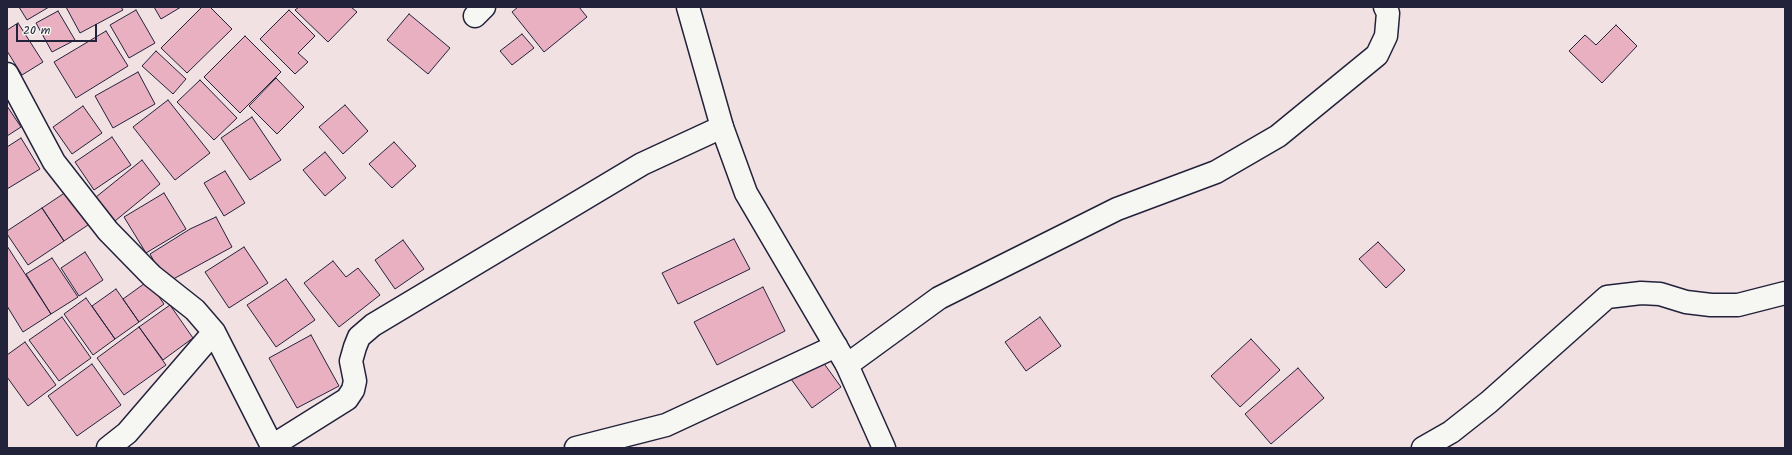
<!DOCTYPE html>
<html>
<head>
<meta charset="utf-8">
<style>
  body { margin:0 }
  #map { position:relative; width:1792px; height:455px; overflow:hidden; background:#f2e1e3; font-family:Kalam,sans-serif }
  canvas { display:block }
  .frame { position:absolute; inset:0; border:8px solid #22223b; pointer-events:none }
  .scale { position:absolute; left:16px; top:24px; width:81px; height:18px; box-sizing:border-box; border:2px solid #22223b; border-top:0; padding-left:5px; font-size:12px; line-height:14px; white-space:nowrap; color:#22223b; -webkit-text-stroke:3px #f6f6f2; paint-order:stroke }
</style>
</head>
<body>
<div id="map">
<canvas width="1792" height="455"></canvas>
<div class="frame"></div>
<div class="scale">20 m</div>
</div>
<script>
const g = document.querySelector('canvas').getContext('2d');
g.lineJoin = 'round';
function paint(path, color) {
  g.fillStyle = color;
  g.fill(path, 'evenodd');
}
function toPath(rows) {
  const path = new Path2D();
  for (const r of rows) {
    path.moveTo(r[0], r[1]);
    for (let i = 2; i < r.length; i += 2) path.lineTo(r[i], r[i + 1]);
  }
  return path;
}
function stroke(path, color, width, dash) {
  g.strokeStyle = color;
  g.lineWidth = width;
  g.lineCap = dash ? 'butt' : 'round';
  g.setLineDash(dash || []);
  g.stroke(path);
}
const building = toPath([
  [19,7,49,7,27,20,19,7],
  [66,7,121,7,123,10,80,33,66,7],
  [154,7,181,7,161,19,154,7],
  [202,7,210,7,232,29,187,73,161,48,202,7],
  [299,7,351,7,357,12,328,42,295,10,299,7],
  [518,7,579,7,587,17,544,52,512,12,518,7],
  [136,10,155,43,129,58,110,25,136,10],
  [289,10,315,36,298,53,308,62,295,74,260,39,289,10],
  [58,11,75,40,52,52,36,23,58,11],
  [409,14,450,48,428,74,387,40,409,14],
  [18,23,43,62,22,75,7,51,7,30,18,23],
  [1616,25,1637,46,1602,83,1569,51,1585,35,1596,45,1616,25],
  [106,31,128,66,76,98,54,62,106,31],
  [522,34,534,48,512,65,500,51,522,34],
  [245,36,281,72,240,113,204,77,245,36],
  [156,51,186,79,173,94,142,66,156,51],
  [138,72,155,104,113,128,95,96,138,72],
  [276,78,304,107,277,134,249,106,276,78],
  [200,80,237,118,214,140,177,102,200,80],
  [168,100,210,153,175,180,133,127,168,100],
  [345,105,368,131,343,154,319,127,345,105],
  [7,106,21,127,7,136,7,106],
  [83,106,102,133,72,154,53,127,83,106],
  [252,117,281,160,250,180,221,138,252,117],
  [112,137,131,165,94,190,75,162,112,137],
  [21,138,40,169,7,189,7,147,21,138],
  [394,142,416,166,392,188,369,164,394,142],
  [325,152,346,178,325,196,303,170,325,152],
  [142,160,160,184,115,221,96,197,142,160],
  [225,171,245,203,224,216,204,183,225,171],
  [72,188,94,221,64,241,42,208,72,188],
  [164,193,186,229,146,253,124,217,164,193],
  [42,208,64,241,28,265,7,234,7,231,42,208],
  [216,217,232,247,166,283,150,254,190,229,216,217],
  [734,239,750,269,678,304,662,273,734,239],
  [403,240,424,269,395,289,375,260,403,240],
  [1378,242,1405,270,1386,288,1359,259,1378,242],
  [7,246,51,314,23,332,7,306,7,246],
  [244,247,268,283,229,308,205,272,244,247],
  [85,252,103,280,79,296,61,268,85,252],
  [52,258,78,297,51,314,26,274,52,258],
  [333,261,346,277,358,268,380,295,339,327,304,283,333,261],
  [286,279,315,320,276,347,247,305,286,279],
  [148,281,164,304,139,322,123,299,148,281],
  [763,287,785,331,717,365,694,322,763,287],
  [116,289,139,322,115,339,92,306,116,289],
  [86,298,115,339,93,355,64,314,86,298],
  [170,305,193,338,163,360,139,327,170,305],
  [62,317,91,358,59,381,29,340,62,317],
  [1040,317,1061,346,1026,371,1005,342,1040,317],
  [139,327,166,365,124,395,97,358,139,327],
  [311,335,339,386,297,408,269,358,311,335],
  [1251,339,1280,370,1240,407,1211,376,1251,339],
  [25,342,56,385,28,406,7,377,7,355,25,342],
  [820,358,841,387,812,408,791,379,820,358],
  [92,364,121,405,77,436,48,396,92,364],
  [1298,368,1324,398,1271,444,1245,414,1298,368]
]);
const street = toPath([
  [475,16,484,7],
  [7,74,54,162,108,231,152,276,195,310,214,332,273,448],
  [847,365,939,298,1117,209,1216,172,1278,136,1377,55,1386,36,1388,13,1385,7],
  [272,446,347,399,353,390,355,381,351,361,355,347,359,337,373,325,642,164,722,127],
  [108,448,127,433,214,332],
  [576,448,666,425,836,346],
  [1423,448,1451,432,1489,402,1607,297,1641,293,1660,294,1686,302,1711,305,1738,305,1785,293]
]);
const secondary = toPath([
  [688,7,722,127,746,193,847,365,884,448]
]);
paint(building, '#e9b0c1');
stroke(building, '#22223b', 1);
stroke(street, '#22223b', 25);
stroke(secondary, '#22223b', 25);
stroke(street, '#f6f6f2', 22);
stroke(secondary, '#f6f6f2', 22);
</script>
</body>
</html>
